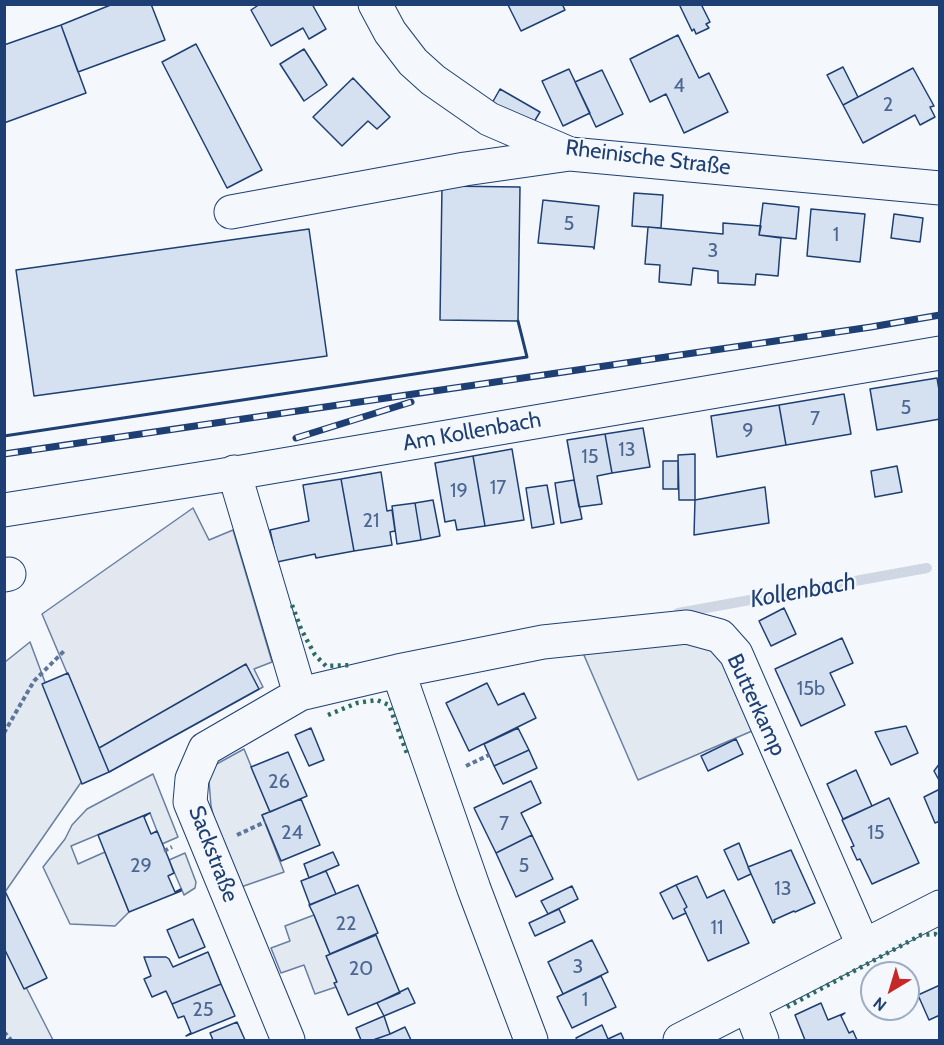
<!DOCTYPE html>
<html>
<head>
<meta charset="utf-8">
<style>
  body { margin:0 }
  #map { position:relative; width:944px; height:1045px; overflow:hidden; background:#f4f7fb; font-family:Cabin,sans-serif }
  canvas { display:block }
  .frame { position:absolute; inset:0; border:6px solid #1d3f73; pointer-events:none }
  .north { position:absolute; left:860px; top:961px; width:60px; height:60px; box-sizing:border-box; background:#f4f7fb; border:2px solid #9eadc5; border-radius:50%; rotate:218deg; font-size:16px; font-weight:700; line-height:24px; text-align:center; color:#1d3f73 }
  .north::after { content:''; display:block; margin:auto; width:21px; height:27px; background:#c62828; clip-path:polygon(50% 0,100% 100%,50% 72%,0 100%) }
</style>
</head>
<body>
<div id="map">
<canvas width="944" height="1045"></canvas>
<div class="frame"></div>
<div class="north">N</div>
</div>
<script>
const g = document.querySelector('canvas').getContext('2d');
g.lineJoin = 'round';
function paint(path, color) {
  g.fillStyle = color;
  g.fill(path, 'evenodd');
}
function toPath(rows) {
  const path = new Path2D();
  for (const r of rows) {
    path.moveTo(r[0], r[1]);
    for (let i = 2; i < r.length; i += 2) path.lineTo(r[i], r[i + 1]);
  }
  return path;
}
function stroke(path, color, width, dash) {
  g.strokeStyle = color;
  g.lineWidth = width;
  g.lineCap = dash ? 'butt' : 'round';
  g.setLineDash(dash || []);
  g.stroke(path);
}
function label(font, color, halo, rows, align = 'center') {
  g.font = font + ' Cabin,sans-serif';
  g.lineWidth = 4.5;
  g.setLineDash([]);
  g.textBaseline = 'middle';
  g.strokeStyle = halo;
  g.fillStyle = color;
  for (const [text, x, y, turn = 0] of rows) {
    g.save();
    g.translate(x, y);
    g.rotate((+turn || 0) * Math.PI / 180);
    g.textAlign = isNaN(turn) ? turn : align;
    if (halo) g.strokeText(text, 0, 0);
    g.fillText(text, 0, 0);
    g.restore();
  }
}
const green = toPath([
  [30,642,82,781,5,892,5,662,30,642],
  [708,643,725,663,752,731,638,780,580,646,708,643],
  [244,749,270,812,262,815,284,872,241,887,215,823,211,806,209,781,213,766,244,749],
  [153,774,178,837,162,844,150,813,71,846,78,864,105,852,129,912,115,926,70,924,43,867,65,839,72,825,87,809,153,774],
  [185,853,196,882,195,888,184,895,169,860,185,853],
  [314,915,330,954,327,956,337,982,335,983,336,987,315,994,304,965,281,973,271,948,290,941,285,926,314,915],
  [5,946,53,1040,5,1040,5,946]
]);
const parking = toPath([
  [193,508,209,540,233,530,272,662,254,669,263,687,109,772,42,614,193,508]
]);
const stream = toPath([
  [678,613,927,568]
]);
const building = toPath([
  [113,4,151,4,165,40,78,72,61,25,113,4],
  [260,4,312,4,326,29,309,39,303,28,271,46,251,10,260,4],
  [562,4,565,10,521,31,508,5,562,4],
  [679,4,701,4,710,22,706,24,709,28,696,34,694,29,692,31,679,4],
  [61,25,86,93,4,123,4,45,61,25],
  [678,35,699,78,709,73,728,112,684,133,666,94,650,102,630,59,678,35],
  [196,44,262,170,227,188,162,62,196,44],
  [304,49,327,85,304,101,280,64,304,49],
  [843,67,858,97,843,105,827,75,843,67],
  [913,68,934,106,930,107,935,117,920,125,915,115,863,143,843,105,913,68],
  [569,69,590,113,563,126,542,81,569,69],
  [602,70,623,114,596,127,575,82,602,70],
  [353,78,390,117,377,129,368,121,342,146,313,117,353,78],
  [500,89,540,112,531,127,491,105,500,89],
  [442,186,520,187,518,321,440,320,442,186],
  [634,193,663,195,661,228,632,226,634,193],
  [543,200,599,206,594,249,593,247,538,243,543,200],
  [763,203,799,207,796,239,759,235,763,203],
  [811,209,865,214,860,262,807,256,811,209],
  [894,214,923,218,920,242,891,238,894,214],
  [723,223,761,226,759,235,781,238,778,276,756,274,755,285,718,283,718,271,693,268,691,285,659,282,660,265,645,264,648,227,723,234,723,223],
  [309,229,327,356,34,396,16,270,309,229],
  [937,378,940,396,940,419,877,430,870,389,937,378],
  [844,394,851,434,786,445,779,405,844,394],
  [779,405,786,445,717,457,711,416,779,405],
  [643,428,650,467,612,473,605,434,643,428],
  [605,434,612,473,597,476,602,504,579,507,567,440,605,434],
  [512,449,524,520,485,526,473,456,512,449],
  [695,454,695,500,679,500,678,455,695,454],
  [473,456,485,526,457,530,455,520,445,522,435,463,473,456],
  [663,461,678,461,678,489,663,489,663,461],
  [897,466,902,492,875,497,871,471,897,466],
  [381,472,387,511,392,510,395,531,390,532,392,545,354,551,341,479,381,472],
  [341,479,354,551,316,558,315,554,277,562,270,530,309,521,303,485,341,479],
  [574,480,582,519,561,523,555,483,574,480],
  [547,485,554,524,532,528,526,488,547,485],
  [765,487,769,523,694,535,695,500,765,487],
  [433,500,440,536,421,540,415,503,433,500],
  [415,503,421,540,397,544,392,506,415,503],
  [784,608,796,634,771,646,759,621,784,608],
  [842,638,853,663,830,673,845,705,801,726,775,669,842,638],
  [246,664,259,689,109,772,99,748,246,664],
  [68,673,109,772,82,784,42,684,68,673],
  [487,683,498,705,524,693,536,718,469,751,446,703,487,683],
  [906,726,918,753,891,765,875,732,906,726],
  [311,728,324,760,309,766,295,735,311,728],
  [518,728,529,750,494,766,484,744,518,728],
  [736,739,743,754,708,771,701,756,736,739],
  [529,750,537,768,503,784,494,766,529,750],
  [288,752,307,796,270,812,251,767,288,752],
  [940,763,940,782,934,771,940,763],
  [856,770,872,806,843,819,827,784,856,770],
  [531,781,541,803,521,813,532,835,496,853,474,808,531,781],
  [940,789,940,821,935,823,924,797,940,789],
  [889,798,919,863,872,884,860,859,857,860,851,847,854,846,842,820,889,798],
  [301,799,320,845,281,861,262,815,301,799],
  [150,813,144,817,151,834,157,831,168,857,174,873,168,876,175,892,181,889,181,891,129,912,98,835,150,813],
  [532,835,553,879,516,897,496,853,532,835],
  [739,843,751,874,738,880,724,850,739,843],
  [791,850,815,903,795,912,794,911,774,920,775,922,773,923,748,867,791,850],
  [333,852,339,865,309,878,304,864,333,852],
  [326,871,336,894,310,905,301,881,326,871],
  [697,876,707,898,724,890,749,943,708,961,684,909,687,907,676,885,697,876],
  [358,885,378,933,330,954,314,915,309,905,358,885],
  [676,885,687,907,684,909,686,913,673,919,660,893,676,885],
  [572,886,578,899,548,914,541,901,572,886],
  [4,889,47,978,24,989,4,948,4,889],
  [559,909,565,922,535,936,529,923,559,909],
  [193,919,205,947,179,958,167,930,193,919],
  [376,935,400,993,348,1015,336,987,334,983,337,982,326,956,376,935],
  [592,940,608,972,563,994,548,962,592,940],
  [208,952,221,984,172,1004,166,991,152,997,144,979,151,976,144,957,166,957,169,959,173,967,208,952],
  [601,976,616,1007,572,1028,557,997,601,976],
  [221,984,235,1016,186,1036,191,1033,184,1016,178,1018,172,1004,221,984],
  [940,985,940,1015,929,1020,918,995,940,985],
  [408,988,415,1003,384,1016,377,1003,408,988],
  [821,1003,828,1020,845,1013,841,1016,849,1033,853,1031,857,1040,805,1040,795,1015,821,1003],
  [384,1016,390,1034,373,1040,361,1040,356,1028,384,1016],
  [237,1022,245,1040,213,1040,210,1033,237,1022],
  [602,1025,608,1039,621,1033,624,1040,577,1040,576,1038,602,1025],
  [405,1027,411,1040,373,1040,390,1034,405,1027]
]);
const path = toPath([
  [4,733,34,681,65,650],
  [466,766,489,755],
  [237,835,265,822],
  [164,851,172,847],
  [4,1032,11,1040]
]);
const minor = toPath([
  [375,4,390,32,413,62,433,80,489,119,570,154,940,188],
  [231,212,465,169,570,154],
  [234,472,300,694],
  [4,510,218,476,940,353],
  [4,575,9,574],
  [398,671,474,889,531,1040],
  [749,1006,762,1040],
  [288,1040,190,802,192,779,205,749,300,694,398,671,543,642,687,627,720,636,736,654,863,945],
  [680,1040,940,907]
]);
const rail = toPath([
  [296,438,411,402],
  [4,454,871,327,940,315]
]);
const hedge = toPath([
  [292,605,301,629,315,655,326,666,352,665],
  [328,715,357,703,377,700,389,705,408,756],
  [787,1007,921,935,935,934,940,937]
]);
const wall = toPath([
  [4,436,527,357,518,321]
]);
const numberNames = [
  ["4",679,86],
  ["2",888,105],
  ["5",569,224],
  ["1",836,235],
  ["3",713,251],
  ["5",906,408],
  ["7",815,419],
  ["9",748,431],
  ["13",627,450],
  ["15",590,457],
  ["17",498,488],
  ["19",459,491],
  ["21",371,521],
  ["15b",811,689],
  ["26",279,782],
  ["7",504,824],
  ["24",292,833],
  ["15",876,833],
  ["29",141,866],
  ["5",524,866],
  ["13",783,889],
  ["22",346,924],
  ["11",717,928],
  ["3",578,967],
  ["20",361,969],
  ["1",585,1000],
  ["25",203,1010]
];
const streetNames = [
  ["Rheinische Straße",648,158,7],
  ["Am Kollenbach",472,432,-10],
  ["Butterkamp",756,705,65],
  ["Sackstraße",213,854,69]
];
const waterNames = [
  ["Kollenbach",803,591,-10]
];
paint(green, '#e3e9f0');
stroke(green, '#687fa3', 1.5);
paint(parking, '#e3e8f0');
stroke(parking, '#687fa3', 1.5);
stroke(stream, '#cfd7e4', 10);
paint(building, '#d5e0f0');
stroke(building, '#1d3f73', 1.5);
stroke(minor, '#1d3f73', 35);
stroke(path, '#5e769c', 4, [4.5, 3]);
stroke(minor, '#f4f7fb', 33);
stroke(rail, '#1d3f73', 7);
stroke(rail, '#f4f7fb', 4.5, [14]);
stroke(hedge, '#2c6c60', 4.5, [3, 4.5]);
stroke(wall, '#1d3f73', 3);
label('20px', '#4b6792', null, numberNames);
label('22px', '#1d3f73', '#f4f7fb', streetNames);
label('italic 24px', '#1d3f73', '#f4f7fb', waterNames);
</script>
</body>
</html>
